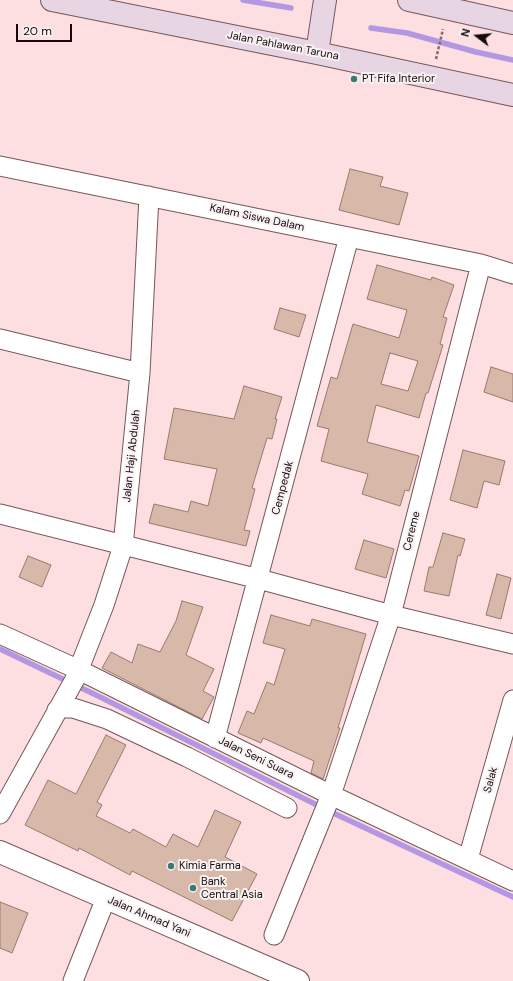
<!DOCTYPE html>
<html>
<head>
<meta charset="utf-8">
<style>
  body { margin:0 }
  #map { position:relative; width:513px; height:981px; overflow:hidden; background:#fddee1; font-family:"DM Sans",sans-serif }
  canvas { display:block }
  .north { position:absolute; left:457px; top:16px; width:40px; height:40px; -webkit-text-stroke:3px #f9f2f2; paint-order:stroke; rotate:286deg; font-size:11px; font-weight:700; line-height:16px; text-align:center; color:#160a0c }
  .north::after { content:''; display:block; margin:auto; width:14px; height:18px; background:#160a0c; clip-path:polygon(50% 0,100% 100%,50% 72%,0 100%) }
  .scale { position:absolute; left:16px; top:24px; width:56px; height:18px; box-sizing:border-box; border:2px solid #160a0c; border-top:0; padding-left:5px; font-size:12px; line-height:14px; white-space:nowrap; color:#160a0c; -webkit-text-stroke:3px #f9f2f2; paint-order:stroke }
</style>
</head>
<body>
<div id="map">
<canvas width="513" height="981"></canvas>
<div class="north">N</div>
<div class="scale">20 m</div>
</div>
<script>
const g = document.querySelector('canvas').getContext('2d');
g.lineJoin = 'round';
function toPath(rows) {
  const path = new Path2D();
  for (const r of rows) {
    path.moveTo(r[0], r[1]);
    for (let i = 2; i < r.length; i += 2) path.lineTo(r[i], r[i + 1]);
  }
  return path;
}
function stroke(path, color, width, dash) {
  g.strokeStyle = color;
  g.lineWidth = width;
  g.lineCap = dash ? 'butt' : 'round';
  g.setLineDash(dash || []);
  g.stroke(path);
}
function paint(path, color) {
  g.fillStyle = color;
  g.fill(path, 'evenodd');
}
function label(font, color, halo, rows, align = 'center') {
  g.font = font + ' "DM Sans",sans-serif';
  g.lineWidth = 4;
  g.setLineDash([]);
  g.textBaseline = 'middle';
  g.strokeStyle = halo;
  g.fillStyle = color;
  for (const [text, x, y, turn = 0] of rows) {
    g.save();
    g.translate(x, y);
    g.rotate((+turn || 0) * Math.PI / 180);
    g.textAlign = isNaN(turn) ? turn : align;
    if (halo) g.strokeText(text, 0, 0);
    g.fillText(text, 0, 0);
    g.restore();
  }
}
const stream = toPath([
  [243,0,291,8],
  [371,28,407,33,476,52,513,60],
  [0,649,96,695,331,812,513,897]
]);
const building = toPath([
  [350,169,383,177,380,186,408,193,399,225,339,210,350,169],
  [377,265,431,280,432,277,454,285,443,317,447,318,440,344,443,345,434,374,428,393,426,393,419,418,376,405,367,442,419,456,409,491,405,490,400,506,362,494,368,474,321,461,329,429,317,426,331,377,337,379,353,324,399,338,407,310,367,299,377,265],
  [390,353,418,361,408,391,381,384,390,353],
  [280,308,306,315,299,337,274,329,280,308],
  [491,367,513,374,513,402,484,392,491,367],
  [244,386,282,397,275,419,277,419,272,439,267,438,252,488,255,489,244,530,250,531,246,546,149,523,154,504,188,512,191,501,208,506,217,469,164,459,174,408,234,419,244,386],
  [463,450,505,461,499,485,484,481,477,508,450,500,463,450],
  [443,533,465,539,460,556,458,555,449,596,424,591,429,567,433,567,443,533],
  [364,540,394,549,386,578,355,569,364,540],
  [28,556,51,565,42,587,19,577,28,556],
  [497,574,511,578,501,619,486,615,497,574],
  [182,601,203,607,186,655,214,669,203,691,214,697,202,719,102,668,111,652,132,663,138,644,160,652,176,621,182,601],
  [271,615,310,626,312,619,366,634,338,728,340,728,323,779,311,773,314,761,263,738,261,743,238,733,247,711,254,714,267,682,274,685,285,649,263,643,271,615],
  [106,735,126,745,97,802,102,805,96,816,130,833,133,829,166,847,173,834,198,847,215,810,241,822,225,857,257,874,232,921,132,871,130,875,79,848,78,851,25,825,48,780,76,794,106,735],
  [0,902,28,913,12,953,0,948,0,902]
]);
const path = toPath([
  [436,59,443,29]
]);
const minor = toPath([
  [0,166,481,264,513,274],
  [0,339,140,373],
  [0,514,259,579,391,615,513,644],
  [0,634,79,670,331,795,513,881],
  [57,710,63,708,73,708,107,719,187,757,287,808],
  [215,738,349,237],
  [0,814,75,679,104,605,123,546,140,373,149,196],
  [468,859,513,700],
  [274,935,331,795,391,615,481,264],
  [73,981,106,898]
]);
const tertiary = toPath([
  [0,852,298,981]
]);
const secondary = toPath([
  [52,0,317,53,513,95],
  [409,0,513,23],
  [317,53,325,0]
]);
const markers = [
  [354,79,4,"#377d75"],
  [171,866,4,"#377d75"],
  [193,888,4,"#377d75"]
];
const streetNames = [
  ["Jalan Pahlawan Taruna",283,46,11],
  ["Kalam Siswa Dalam",257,218,12],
  ["Jalan Haji Abdulah",132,456,-84],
  ["Cempedak",283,488,-75],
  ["Cereme",412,531,-76],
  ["Jalan Seni Suara",256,758,26],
  ["Salak",491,780,-74],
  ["Jalan Ahmad Yani",149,917,23]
];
const poiNames = [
  ["PT Fifa Interior",362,79],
  ["Kimia Farma",179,866],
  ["Bank",201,882],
  ["Central Asia",201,895]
];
stroke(stream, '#b497e3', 5.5);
paint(building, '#d8b8a9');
stroke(building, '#987a6c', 1);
stroke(minor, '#765659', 21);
stroke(tertiary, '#765659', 24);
stroke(secondary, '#765659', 24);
stroke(path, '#816c6f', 2.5, [3, 2]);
stroke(minor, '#fff', 19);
stroke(tertiary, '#fff', 22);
stroke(secondary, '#e8d5e3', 22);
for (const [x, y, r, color] of markers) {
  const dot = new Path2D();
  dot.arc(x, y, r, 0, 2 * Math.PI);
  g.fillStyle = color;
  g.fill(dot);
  stroke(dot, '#f9f2f2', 1.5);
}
label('11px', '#160a0c', '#f9f2f2', streetNames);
label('11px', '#160a0c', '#f9f2f2', poiNames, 'left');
</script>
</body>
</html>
